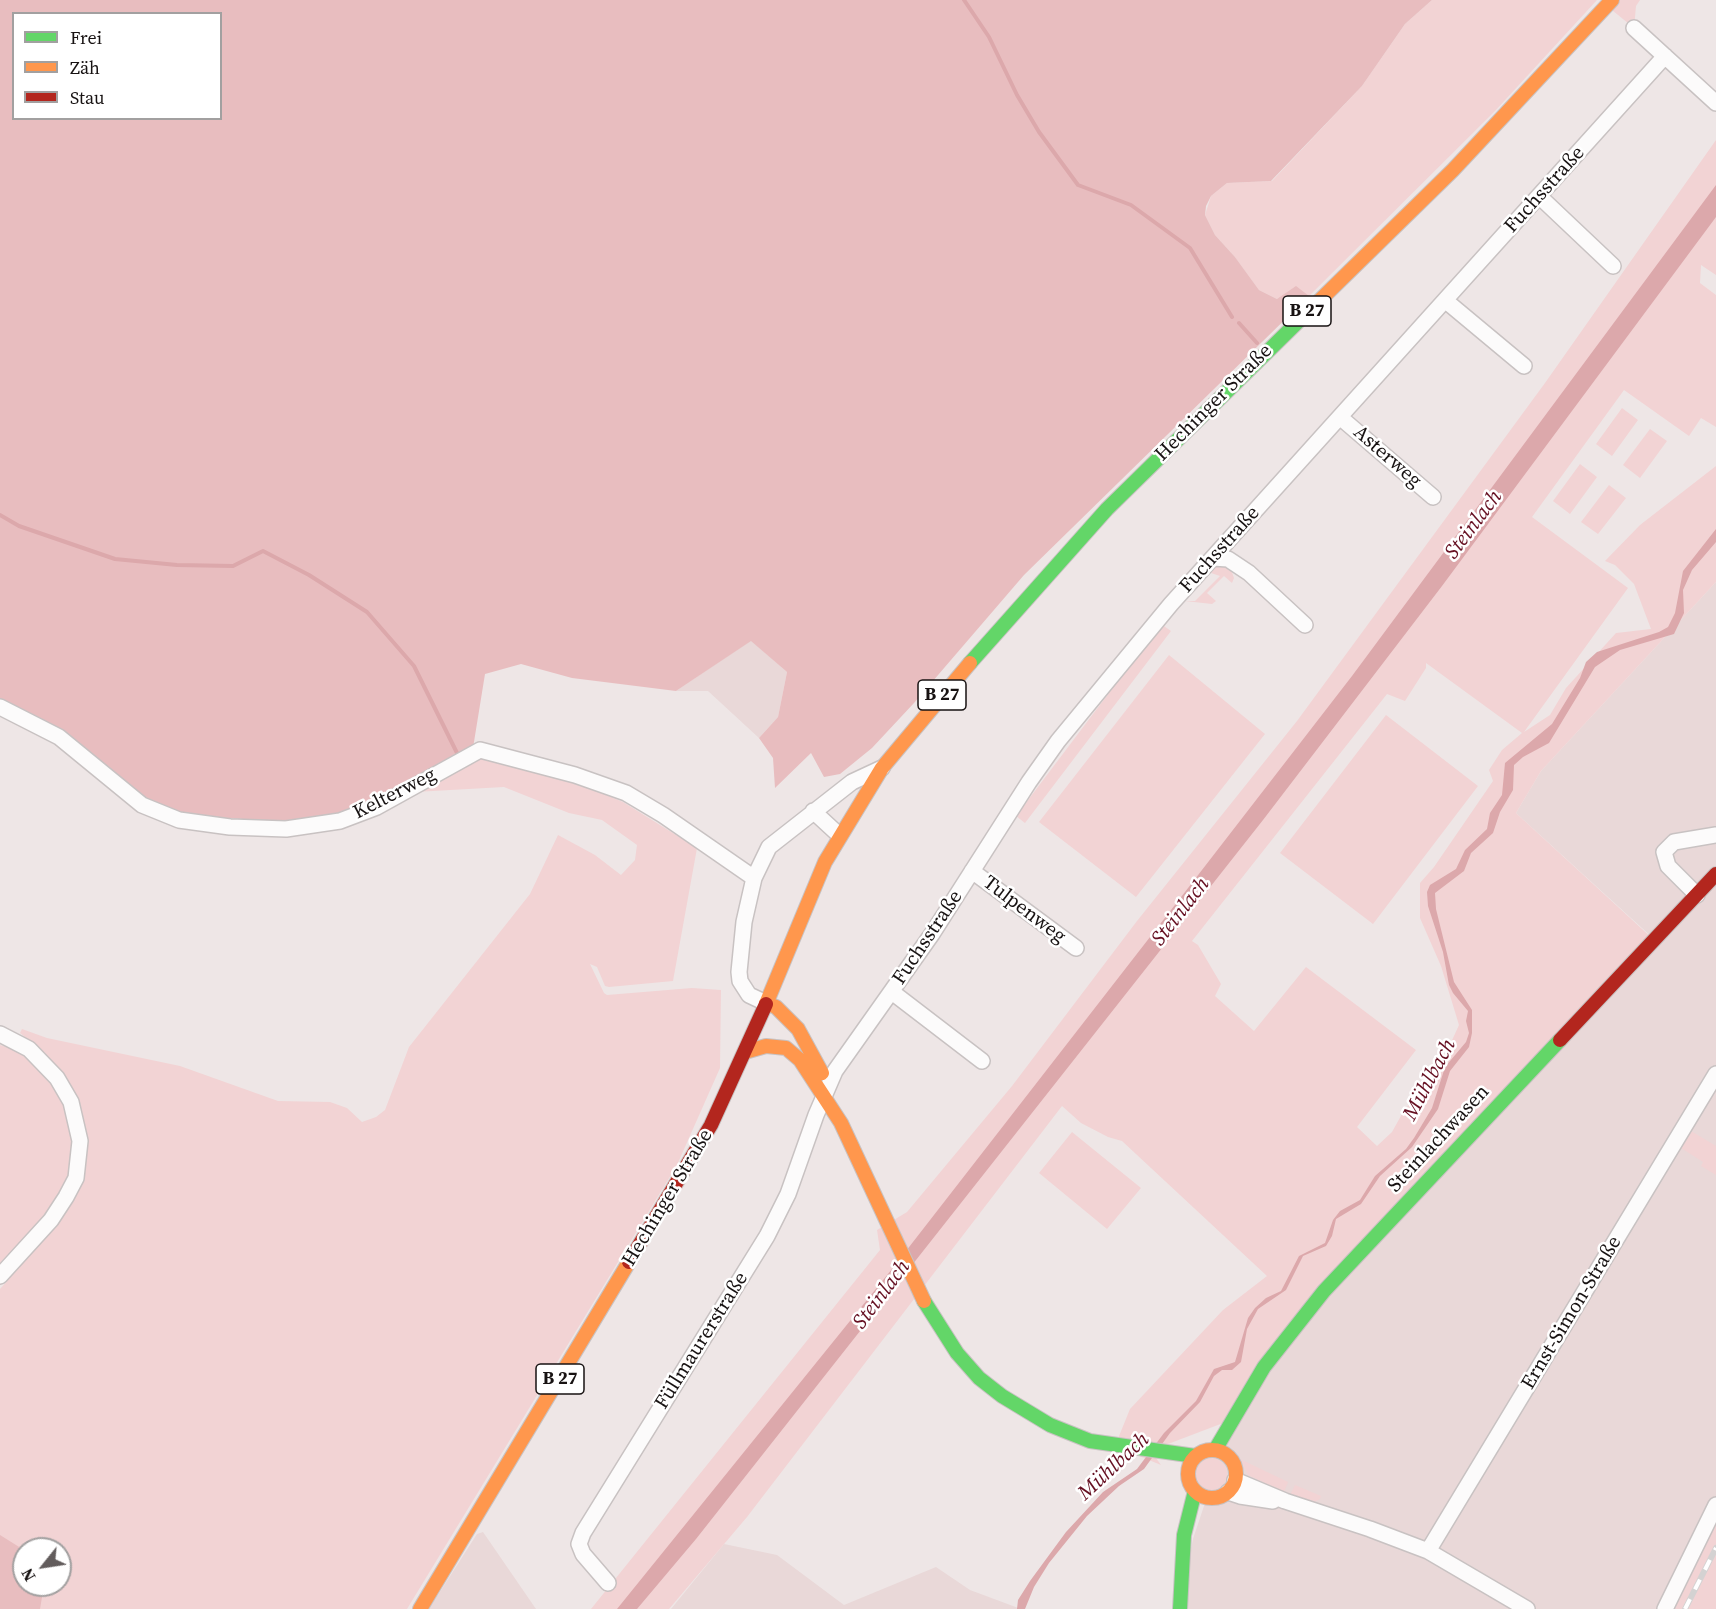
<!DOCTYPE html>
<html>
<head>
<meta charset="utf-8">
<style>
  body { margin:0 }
  #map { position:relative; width:1716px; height:1609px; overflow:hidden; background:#eee6e6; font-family:"Source Serif 4",serif }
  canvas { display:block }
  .legend { position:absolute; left:12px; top:12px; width:210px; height:108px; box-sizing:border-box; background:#fff; border:2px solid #a2a0a0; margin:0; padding:8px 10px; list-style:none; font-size:18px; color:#171212 }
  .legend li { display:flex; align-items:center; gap:12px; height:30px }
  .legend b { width:30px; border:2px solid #a2a0a0 }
  .north { position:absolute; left:12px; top:1537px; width:60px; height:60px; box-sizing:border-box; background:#fff; border:2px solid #a2a0a0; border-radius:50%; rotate:240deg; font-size:16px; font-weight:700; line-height:24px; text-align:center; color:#171212 }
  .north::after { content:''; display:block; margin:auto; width:21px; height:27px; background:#625c5c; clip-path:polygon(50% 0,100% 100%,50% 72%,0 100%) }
</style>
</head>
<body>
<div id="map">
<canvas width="1716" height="1609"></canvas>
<ul class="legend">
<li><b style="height:8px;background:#63d668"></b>Frei</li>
<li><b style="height:8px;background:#ff974d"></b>Zäh</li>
<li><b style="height:8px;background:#b3261e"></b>Stau</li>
</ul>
<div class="north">N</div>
</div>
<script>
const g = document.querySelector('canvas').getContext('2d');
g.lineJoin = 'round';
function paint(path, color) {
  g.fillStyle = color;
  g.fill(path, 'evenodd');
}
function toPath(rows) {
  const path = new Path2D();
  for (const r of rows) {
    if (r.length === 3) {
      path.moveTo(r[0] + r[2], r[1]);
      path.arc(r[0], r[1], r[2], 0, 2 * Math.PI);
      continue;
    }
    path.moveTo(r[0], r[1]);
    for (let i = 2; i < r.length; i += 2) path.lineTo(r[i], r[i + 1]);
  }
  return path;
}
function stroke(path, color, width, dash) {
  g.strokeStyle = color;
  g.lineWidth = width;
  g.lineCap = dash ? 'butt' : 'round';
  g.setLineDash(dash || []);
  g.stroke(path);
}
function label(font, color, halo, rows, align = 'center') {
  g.font = font + ' "Source Serif 4",serif';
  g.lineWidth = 5;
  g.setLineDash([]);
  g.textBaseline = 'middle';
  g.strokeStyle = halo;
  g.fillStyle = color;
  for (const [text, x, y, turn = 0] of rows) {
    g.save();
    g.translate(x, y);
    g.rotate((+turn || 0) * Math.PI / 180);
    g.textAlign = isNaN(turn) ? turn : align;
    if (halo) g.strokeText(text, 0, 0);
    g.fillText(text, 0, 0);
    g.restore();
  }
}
const built = toPath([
  [1716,582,1716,1505,1665,1609,1180,1609,1193,1539,1207,1497,1215,1450,1264,1367,1654,939,1516,813,1541,771],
  [751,640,787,672,778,717,759,738,708,691,676,691],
  [483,1532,536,1609,429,1609,477,1534],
  [724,1544,777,1555,844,1605,936,1567,970,1590,1021,1609,671,1609]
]);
const green = toPath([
  [1432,0,1597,0,1495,111,1309,296,1277,299,1259,290,1235,257,1215,235,1205,215,1211,196,1227,183,1272,181,1362,86,1405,24],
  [1612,0,1640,0,1636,6,1634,28,1607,6],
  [1716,140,1716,275,1701,265,1700,283,1716,295,1716,427,1701,418,1689,436,1624,390,1532,517,1628,588,1524,732,1550,715,1566,688,1616,633,1651,629,1634,584,1615,565,1605,561,1640,525,1716,466,1716,582,1541,771,1516,813,1654,940,1399,1209,1231,1420,1168,1444,1156,1458,1161,1465,1115,1446,1130,1409,1223,1310,1267,1276,1122,1141,1108,1137,1081,1123,1062,1106,747,1517,669,1609,591,1609,880,1250,877,1230,907,1212,1012,1086,1137,921,1297,721,1545,383],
  [1426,663,1522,733,1502,750,1489,770,1493,781,1434,867,1420,883,1420,918,1441,966,1459,1025,1448,1049,1402,1114,1392,1132,1377,1146,1357,1127,1416,1050,1306,967,1254,1031,1215,996,1221,984,1198,945,1192,941,1387,694,1405,701,1426,668],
  [1622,408,1638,420,1612,456,1596,444],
  [1650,429,1667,441,1640,478,1623,465],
  [1580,464,1597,477,1570,514,1553,501],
  [1609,485,1626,498,1598,534,1581,522],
  [1217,564,1230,567,1234,578,1232,583,1224,576,1207,593,1216,601,1212,604,1185,601,1195,601,1220,576,1211,573],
  [1161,624,1171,631,1025,823,1016,816],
  [1169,655,1265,734,1136,897,1039,822],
  [1386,715,1478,786,1373,924,1280,853],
  [483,758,574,781,623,802,697,848,673,981,609,987,605,986,597,967,590,964,604,993,607,995,692,988,721,990,720,1068,677,1165,407,1609,0,1609,0,1289,56,1226,73,1201,83,1178,86,1155,85,1128,76,1096,61,1071,44,1052,20,1033,22,1029,47,1038,180,1066,278,1101,330,1102,347,1108,362,1122,376,1117,385,1110,409,1047,530,894,558,835,595,855,621,875,635,860,637,845,602,820,569,813,504,787,415,792],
  [24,1549,60,1549,60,1585,24,1585],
  [0,1045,14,1049,36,1063,53,1082,67,1107,73,1130,74,1156,69,1179,43,1219,0,1263],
  [1691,1131,1716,1146,1716,1175,1701,1166,1703,1162,1681,1148],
  [1072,1132,1141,1188,1107,1229,1039,1173],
  [1211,1474,16],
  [1240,1459,1288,1482,1284,1492,1248,1475],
  [1295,1485,1321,1496,1320,1499,1313,1503,1290,1495],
  [1716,1505,1716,1609,1665,1609]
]);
const forest = toPath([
  [0,0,1432,0,1405,24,1362,86,1271,181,1227,183,1211,196,1206,206,1205,215,1215,235,1235,257,1259,290,1277,299,1296,286,1309,296,1024,575,914,703,872,748,840,774,824,777,811,753,775,788,773,758,759,738,778,717,787,672,751,641,676,691,572,678,521,664,485,674,473,748,374,802,342,814,288,822,181,815,144,801,0,703],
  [14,14,220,14,220,118,14,118],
  [0,1535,24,1550,24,1585,44,1585,40,1609,0,1609]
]);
const water = toPath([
  [1716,185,1716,217,1442,586,1263,820,696,1539,637,1609,617,1609,892,1269,1178,901,1352,676],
  [1716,529,1716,542,1692,570,1683,590,1684,613,1674,634,1620,650,1595,667,1549,743,1523,757,1514,765,1513,790,1500,812,1493,833,1471,853,1464,871,1435,893,1436,909,1454,982,1472,1010,1472,1033,1469,1047,1450,1071,1438,1109,1412,1147,1380,1176,1361,1204,1336,1219,1332,1236,1326,1246,1303,1256,1286,1290,1258,1309,1247,1329,1241,1362,1232,1370,1222,1370,1214,1376,1200,1402,1170,1433,1144,1469,1119,1486,1087,1516,1049,1563,1034,1587,1025,1609,1017,1609,1018,1600,1030,1581,1066,1532,1103,1492,1137,1469,1164,1433,1196,1401,1214,1369,1235,1362,1248,1318,1255,1308,1266,1298,1281,1291,1299,1256,1325,1243,1333,1220,1340,1211,1360,1200,1375,1176,1406,1149,1414,1138,1432,1108,1445,1067,1466,1042,1469,1033,1466,1021,1468,1011,1453,993,1449,985,1443,952,1428,906,1427,892,1430,885,1456,869,1465,850,1487,829,1490,813,1502,795,1505,763,1552,724,1580,678,1586,662,1597,652,1659,632,1668,627,1675,613,1683,571]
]);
const stream = toPath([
  [964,0,989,37,1017,95,1039,132,1078,185,1131,205,1190,248,1232,317],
  [1239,323,1257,343],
  [0,515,19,526,115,559,177,565,233,566,263,551,309,575,367,612,414,666,458,755]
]);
const street = toPath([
  [1634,28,1716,103],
  [1539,196,1613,266],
  [1446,301,1524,366],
  [1341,418,1433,497],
  [1213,558,1228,559,1249,573,1305,625],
  [0,707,59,737,142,805,179,820,230,827,286,829,340,821,377,807,480,750,575,775,626,793,663,815,754,878],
  [813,811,839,835],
  [972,871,1076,948],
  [1697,895,1668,866,1664,852,1674,842,1716,835],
  [892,992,982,1061],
  [766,1003,749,995,740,981,739,972,744,922,754,878,769,847,852,782,882,768],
  [0,1034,29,1049,57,1078,71,1102,80,1141,76,1178,66,1197,51,1220,0,1276],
  [1235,1480,1285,1501,1370,1529,1428,1551,1527,1609],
  [1228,1492,1240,1496,1273,1501],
  [1428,1551,1716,1074],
  [608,1583,583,1554,579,1544,583,1533,767,1236,788,1194,816,1115,835,1071,932,934,1029,782,1058,741,1171,604,1665,56],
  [1665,1609,1716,1505]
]);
const fast = toPath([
  [970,663,1107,509,1314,306],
  [924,1301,957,1353,979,1378,1002,1396,1050,1425,1090,1441,1195,1456],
  [1215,1450,1264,1367,1324,1291,1560,1040],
  [1180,1609,1184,1535,1195,1491]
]);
const slow = toPath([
  [1314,306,1453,170,1612,0],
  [766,1003,776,1007,798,1029,822,1073],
  [766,1004,825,862,882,768,970,663],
  [745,1052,766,1046,786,1048,800,1060,841,1123,924,1301],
  [1212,1474,24],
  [420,1609,629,1262]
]);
const jam = toPath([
  [1560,1040,1716,874],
  [629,1262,711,1125,766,1004]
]);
const rail = toPath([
  [1685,1609,1716,1548]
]);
const shields = [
  [1307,311,48],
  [942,695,48],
  [560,1379,48]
];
const shieldNames = [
  ["B 27",1307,311],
  ["B 27",942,695],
  ["B 27",560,1379]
];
const streetNames = [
  ["Fuchsstraße",1545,190,-48],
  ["Hechinger Straße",1214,403,-45],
  ["Asterweg",1387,457,41],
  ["Fuchsstraße",1220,550,-48],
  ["Kelterweg",395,794,-27],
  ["Tulpenweg",1024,910,37],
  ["Fuchsstraße",928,938,-56],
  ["Steinlachwasen",1439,1139,-47],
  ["Hechinger Straße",668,1198,-59],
  ["Ernst-Simon-Straße",1572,1313,-59],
  ["Füllmaurerstraße",702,1341,-58]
];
const waterNames = [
  ["Steinlach",1474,525,-53],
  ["Steinlach",1181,912,-52],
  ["Mühlbach",1430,1080,-62],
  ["Steinlach",882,1295,-53],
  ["Mühlbach",1114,1467,-43]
];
paint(built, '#e9d8d8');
paint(green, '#f2d3d4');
paint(forest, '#e8bdbf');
paint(water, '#dca8ab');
stroke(stream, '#dca8ab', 4);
stroke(street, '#c8c2c2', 18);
stroke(fast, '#c8c2c2', 16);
stroke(slow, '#c8c2c2', 16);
stroke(jam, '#c8c2c2', 16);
stroke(street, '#fcfbfb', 15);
stroke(fast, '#63d668', 14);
stroke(slow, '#ff974d', 14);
stroke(jam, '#b3261e', 14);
stroke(rail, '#d4d2d2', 6);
stroke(rail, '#fff', 4, [11]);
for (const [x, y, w] of shields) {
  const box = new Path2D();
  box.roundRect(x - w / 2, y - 15, w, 30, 4.5);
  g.fillStyle = '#fff';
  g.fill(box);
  stroke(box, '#171212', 1.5);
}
label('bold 18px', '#171212', null, shieldNames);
label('20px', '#171212', '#fff', streetNames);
label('italic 21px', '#661022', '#fff', waterNames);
</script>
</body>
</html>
